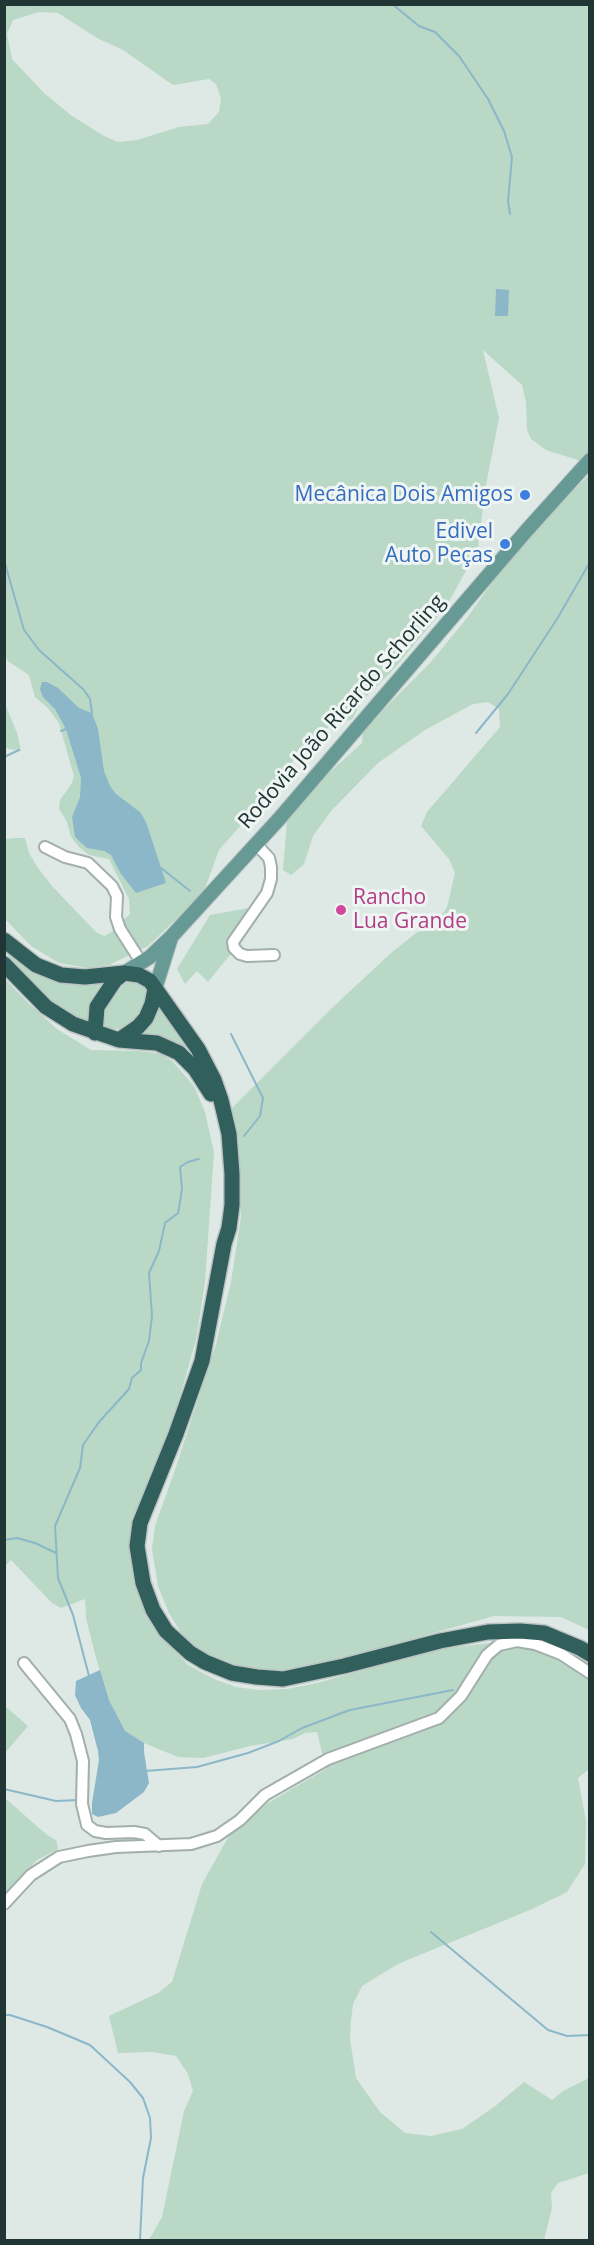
<!DOCTYPE html>
<html>
<head>
<meta charset="utf-8">
<style>
  body { margin:0 }
  #map { position:relative; width:594px; height:2245px; overflow:hidden; background:#dee8e5; font-family:"Open Sans",sans-serif }
  canvas { display:block }
  .frame { position:absolute; inset:0; border:6px solid #213634; pointer-events:none }
</style>
</head>
<body>
<div id="map">
<canvas width="594" height="2245"></canvas>
<div class="frame"></div>
</div>
<script>
const g = document.querySelector('canvas').getContext('2d');
g.lineJoin = 'round';
function paint(path, color) {
  g.fillStyle = color;
  g.fill(path, 'evenodd');
}
function toPath(rows) {
  const path = new Path2D();
  for (const r of rows) {
    path.moveTo(r[0], r[1]);
    for (let i = 2; i < r.length; i += 2) path.lineTo(r[i], r[i + 1]);
  }
  return path;
}
function stroke(path, color, width, dash) {
  g.strokeStyle = color;
  g.lineWidth = width;
  g.lineCap = dash ? 'butt' : 'round';
  g.setLineDash(dash || []);
  g.stroke(path);
}
function label(font, color, halo, rows, align = 'center') {
  g.font = font + ' "Open Sans",sans-serif';
  g.lineWidth = 6;
  g.setLineDash([]);
  g.textBaseline = 'middle';
  g.strokeStyle = halo;
  g.fillStyle = color;
  for (const [text, x, y, turn = 0] of rows) {
    g.save();
    g.translate(x, y);
    g.rotate((+turn || 0) * Math.PI / 180);
    g.textAlign = isNaN(turn) ? turn : align;
    if (halo) g.strokeText(text, 0, 0);
    g.fillText(text, 0, 0);
    g.restore();
  }
}
const green = toPath([
  [5,5,589,5,589,452,581,461,546,450,531,439,527,430,526,402,522,385,483,350,499,418,485,490,478,549,447,605,393,670,363,700,352,719,328,728,307,740,278,783,219,850,204,891,188,908,148,946,109,965,88,968,59,963,31,946,5,919,5,839,16,838,25,838,29,853,38,868,52,886,96,932,104,936,110,933,130,914,129,899,109,859,89,855,80,848,71,837,67,822,59,809,60,800,72,783,74,776,59,723,48,708,35,697,29,675,9,662,5,657],
  [39,12,58,13,97,38,123,50,173,85,209,79,216,84,221,98,219,112,208,124,179,127,137,140,118,142,104,136,72,116,44,93,12,59,7,34,13,20],
  [589,475,589,1630,561,1617,494,1616,313,1667,285,1673,240,1670,198,1651,182,1634,169,1613,158,1586,152,1549,155,1526,176,1467,216,1344,231,1282,241,1217,239,1144,232,1108,333,1007,391,953,416,933,437,923,447,907,455,873,449,859,421,826,427,812,500,727,499,709,488,702,473,704,425,730,378,763,331,811,313,836,304,864,291,875,283,870,287,822,309,791,362,743,363,730,430,663,467,618,503,567,570,493],
  [5,704,17,733,21,751,5,748],
  [254,907,237,946,208,982,197,971,185,984,177,969,210,915],
  [4,946,36,971,111,979,90,1009,88,1026,54,1004,27,982,5,951],
  [4,978,27,1002,57,1029,91,1050,139,1051,161,1054,173,1062,194,1086,205,1112,214,1152,205,1282,196,1340,161,1462,139,1522,154,1621,168,1644,188,1665,214,1679,236,1687,258,1690,287,1689,317,1683,439,1649,517,1640,536,1645,589,1676,589,1769,578,1778,586,1821,585,1864,567,1892,530,1910,400,1963,378,1976,362,1986,353,2004,351,2020,350,2039,356,2078,380,2112,405,2133,431,2136,462,2129,494,2107,524,2082,552,2100,563,2091,589,2078,589,2173,558,2183,551,2193,552,2208,544,2240,149,2240,162,2217,184,2111,193,2091,188,2074,176,2056,153,2052,118,2053,109,2016,158,1993,172,1982,202,1884,230,1834,268,1803,326,1769,317,1732,305,1733,293,1739,250,1746,203,1758,178,1757,144,1743,125,1732,109,1700,96,1658,86,1618,85,1599,61,1608,52,1603,11,1560,5,1566],
  [128,982,136,982,145,988,148,998,138,1020,130,1028,109,1029,103,1024,102,1009,112,993,122,984],
  [160,1003,174,1029,211,1085,194,1063,138,1034],
  [5,1706,28,1726,5,1753],
  [5,1798,47,1835,56,1840,58,1849,37,1860,5,1896]
]);
const water = toPath([
  [496,289,509,290,508,316,495,316],
  [42,682,47,682,58,688,79,708,92,713,98,729,104,771,110,786,116,794,140,812,146,822,166,883,136,893,121,874,111,855,104,851,87,848,75,837,72,817,80,797,81,778,66,729,55,709,43,697,40,689],
  [100,1670,109,1700,125,1731,144,1743,144,1752,149,1783,144,1792,116,1813,98,1817,92,1814,92,1803,99,1760,98,1751,90,1720,81,1708,75,1695,76,1681]
]);
const stream = toPath([
  [392,4,419,26,435,32,459,56,488,99,504,131,512,157,508,201,510,214],
  [4,560,24,630,39,650,84,690,90,699,92,713],
  [61,731,69,728],
  [476,733,508,694,557,619,590,562],
  [4,757,19,750],
  [161,868,190,891],
  [251,950,266,950],
  [231,1034,263,1098,260,1116,244,1136],
  [4,1540,17,1538,35,1543,56,1553],
  [89,1676,73,1615,58,1578,55,1526,80,1468,83,1445,99,1422,129,1389,132,1378,141,1370,141,1363,149,1341,152,1316,149,1273,159,1251,165,1223,178,1213,179,1208,182,1189,180,1167,188,1162,199,1159],
  [145,1771,197,1767,248,1753,279,1741,302,1728,350,1710,453,1690],
  [4,1789,56,1801,78,1800],
  [431,1932,548,2030,567,2036,590,2035],
  [4,2015,10,2015,47,2027,90,2045,130,2082,143,2098,150,2118,151,2138,143,2178,140,2240]
]);
const minor = toPath([
  [256,844,269,858,271,867,271,879,267,893,233,942,234,948,240,954,247,956,274,955],
  [45,847,65,857,88,863,112,886,117,896,116,917,120,929,141,962],
  [24,1663,70,1719,76,1734,83,1761,82,1804,87,1825,95,1831,106,1833,134,1832,145,1834,159,1846],
  [4,1904,31,1875,59,1857,88,1851,116,1847,191,1844,217,1836,240,1820,265,1795,328,1759,439,1718,461,1696,487,1655,499,1645,517,1641,535,1644,561,1654,590,1673]
]);
const major = toPath([
  [124,973,150,957,172,936,279,819,527,530,590,460],
  [155,989,171,938]
]);
const highway = toPath([
  [4,940,36,965,61,975,85,977,124,973,139,975,150,981,198,1049,214,1080,221,1100,229,1134,232,1174,232,1205,229,1228,224,1244,202,1361,176,1434,140,1523,137,1546,143,1583,153,1610,166,1631,190,1653,205,1662,232,1673,257,1677,283,1679,344,1666,440,1641,488,1632,520,1631,544,1633,580,1648,590,1654],
  [4,964,46,1007,73,1024,119,1040,157,1043,179,1053,195,1069,211,1094],
  [95,1033,97,1007,115,980,124,973],
  [119,1040,138,1027,146,1018,152,1004,155,989]
]);
const markers = [
  [525,495,6,"#3f7fe0"],
  [505,544,6,"#3f7fe0"],
  [341,910,6,"#d1479c"]
];
const shopNames = [
  ["Mecânica Dois Amigos",513,495],
  ["Edivel",493,532],
  ["Auto Peças",493,556]
];
const streetNames = [
  ["Rodovia João Ricardo Schorling",342,712,-49]
];
const hotelNames = [
  ["Rancho",353,898],
  ["Lua Grande",353,922]
];
paint(green, '#b9d8c6');
paint(water, '#8bb7c9');
stroke(stream, '#8bb7c9', 2);
stroke(minor, '#a2afac', 14);
stroke(major, '#bcc3c2', 16);
stroke(highway, '#bcc3c2', 18);
stroke(minor, '#fff', 10);
stroke(major, '#679a94', 14);
stroke(highway, '#305f5c', 15);
for (const [x, y, r, color] of markers) {
  const dot = new Path2D();
  dot.arc(x, y, r, 0, 2 * Math.PI);
  g.fillStyle = color;
  g.fill(dot);
  stroke(dot, '#eef5f3', 2);
}
label('21px', '#366cbe', '#eef5f3', shopNames, 'right');
label('21px', '#213634', '#eef5f3', streetNames);
label('21px', '#b23c85', '#eef5f3', hotelNames, 'left');
</script>
</body>
</html>
